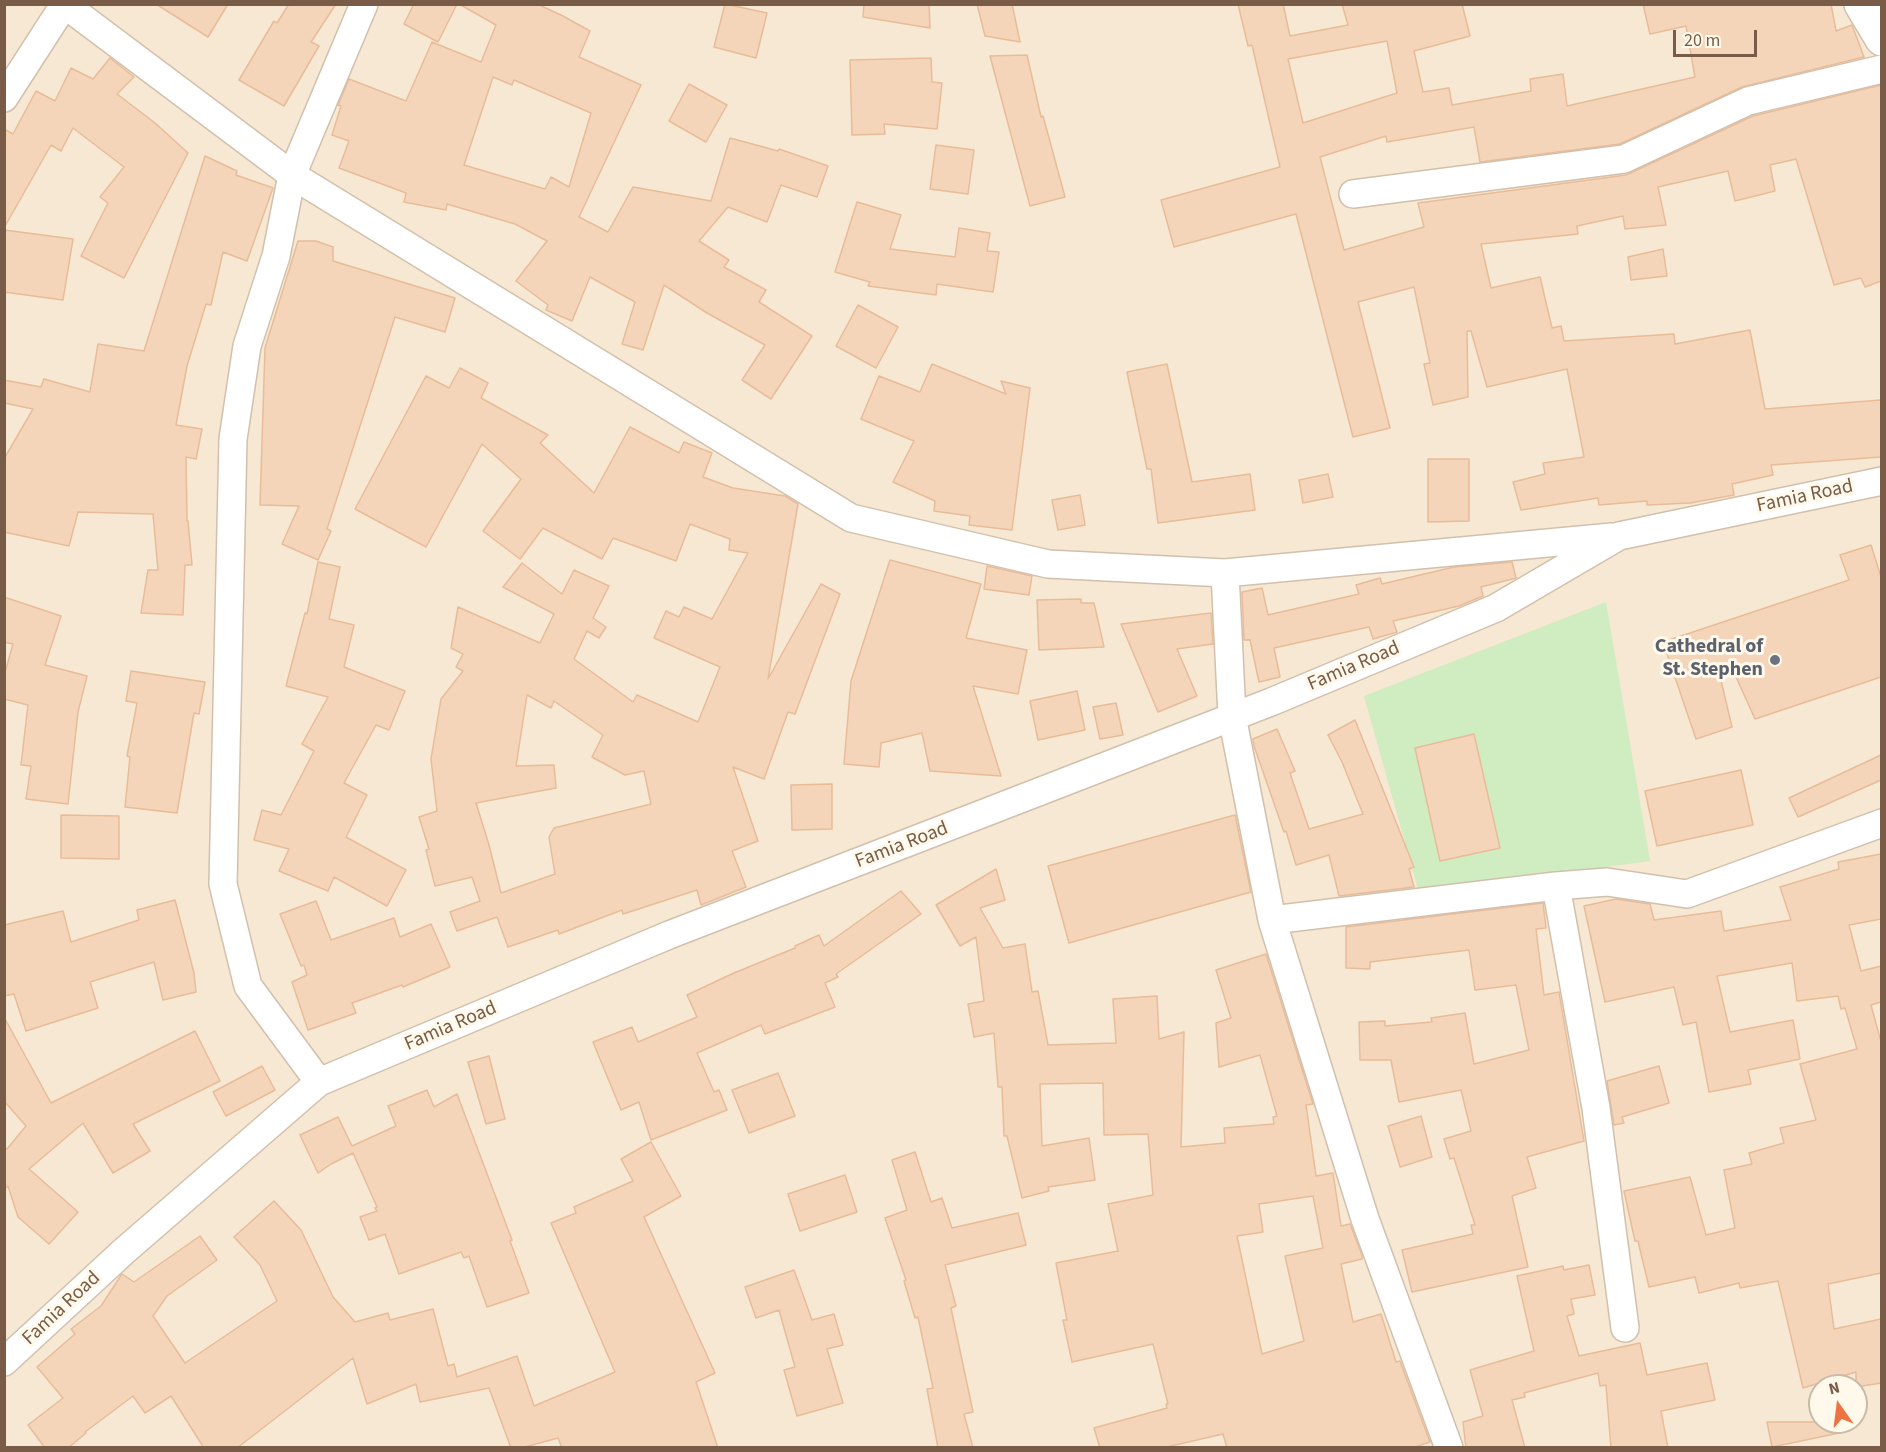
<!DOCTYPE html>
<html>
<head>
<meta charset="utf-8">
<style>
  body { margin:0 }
  #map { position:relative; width:1886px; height:1452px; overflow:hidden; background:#fef5e4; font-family:"Source Sans 3",sans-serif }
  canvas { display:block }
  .frame { position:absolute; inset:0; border:6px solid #785c48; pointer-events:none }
  .north { position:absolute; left:1808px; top:1374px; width:60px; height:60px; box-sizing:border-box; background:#fff9eb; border:2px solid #c9baaa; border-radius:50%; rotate:346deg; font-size:16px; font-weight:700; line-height:24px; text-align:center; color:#785c48 }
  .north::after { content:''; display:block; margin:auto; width:21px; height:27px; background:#ee7342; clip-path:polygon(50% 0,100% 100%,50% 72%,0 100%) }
  .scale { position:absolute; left:1673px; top:30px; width:84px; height:27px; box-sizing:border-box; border:3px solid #785c48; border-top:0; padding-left:8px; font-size:18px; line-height:21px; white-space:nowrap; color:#785c48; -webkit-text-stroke:4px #fff9eb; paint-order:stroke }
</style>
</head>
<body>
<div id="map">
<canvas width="1886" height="1452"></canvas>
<div class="frame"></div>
<div class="north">N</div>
<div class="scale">20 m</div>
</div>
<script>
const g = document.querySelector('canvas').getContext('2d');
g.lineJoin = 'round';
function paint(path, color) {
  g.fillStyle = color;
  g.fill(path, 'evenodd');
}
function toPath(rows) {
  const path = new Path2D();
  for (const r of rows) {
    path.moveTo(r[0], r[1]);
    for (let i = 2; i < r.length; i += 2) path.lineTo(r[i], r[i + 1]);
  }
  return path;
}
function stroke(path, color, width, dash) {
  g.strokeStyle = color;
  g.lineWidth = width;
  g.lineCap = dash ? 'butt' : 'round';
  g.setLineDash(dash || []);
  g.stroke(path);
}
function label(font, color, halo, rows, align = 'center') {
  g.font = font + ' "Source Sans 3",sans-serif';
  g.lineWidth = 6;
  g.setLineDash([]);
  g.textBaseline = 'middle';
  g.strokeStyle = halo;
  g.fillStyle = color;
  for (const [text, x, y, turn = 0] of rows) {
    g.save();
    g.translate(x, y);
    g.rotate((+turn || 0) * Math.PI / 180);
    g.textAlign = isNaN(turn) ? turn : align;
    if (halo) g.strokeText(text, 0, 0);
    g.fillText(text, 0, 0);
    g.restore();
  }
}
const residential = toPath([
  [5,5,1881,5,1881,1447,5,1448],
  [1820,1386,1856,1386,1856,1422,1820,1422]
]);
const green = toPath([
  [1606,602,1650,861,1438,890,1418,889,1364,696]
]);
const building = toPath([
  [156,4,228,4,208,37,156,4],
  [289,4,336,4,311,42,319,46,284,106,239,80,274,21,277,23,289,4],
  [414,4,457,4,438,42,404,24,414,4],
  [459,4,537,4,561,15,590,31,579,57,641,85,579,217,608,232,633,187,711,201,730,138,778,151,779,149,828,166,817,197,781,185,767,222,728,207,699,241,729,260,724,267,766,290,759,302,812,336,771,399,742,380,765,345,707,313,664,285,643,350,622,344,635,302,590,277,572,321,546,310,548,305,516,281,547,241,515,224,447,204,446,210,404,202,406,193,339,168,349,141,332,135,341,106,338,105,349,79,406,101,432,42,481,62,496,25,459,4],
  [493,77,512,85,514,80,591,113,569,187,551,177,545,189,464,165,493,77],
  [725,4,767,13,756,58,714,47,725,4],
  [864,4,929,4,930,28,863,17,864,4],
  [977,4,1012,4,1020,42,985,36,977,4],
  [1238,4,1283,4,1290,36,1348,25,1342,4,1462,4,1470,36,1414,51,1423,92,1449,88,1452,105,1531,91,1530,79,1563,74,1567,106,1695,77,1686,26,1650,34,1643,4,1831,4,1836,31,1852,25,1864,57,1742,87,1620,144,1480,162,1474,127,1387,142,1386,136,1320,157,1344,250,1424,227,1418,203,1626,175,1753,116,1881,85,1881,281,1865,287,1861,278,1834,285,1796,159,1770,165,1775,191,1735,201,1728,171,1658,187,1666,225,1625,229,1623,216,1577,226,1578,234,1481,244,1491,288,1540,277,1552,328,1561,326,1564,341,1674,334,1675,344,1750,330,1765,409,1881,400,1881,457,1771,465,1773,475,1732,484,1734,495,1690,503,1647,505,1647,501,1599,505,1598,498,1521,510,1513,482,1545,474,1543,463,1584,457,1567,369,1487,387,1471,331,1467,331,1468,397,1433,405,1424,364,1430,363,1414,287,1358,302,1390,428,1353,437,1296,214,1174,247,1161,200,1280,167,1252,45,1248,46,1238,4],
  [1387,41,1397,93,1303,123,1288,59,1387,41],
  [1027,55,1041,117,1043,116,1065,197,1030,206,990,56,1027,55],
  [110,58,134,77,117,94,155,123,188,153,124,278,81,256,108,203,100,197,124,167,73,128,61,151,51,145,4,228,4,129,13,134,36,91,55,101,71,68,93,79,110,58],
  [931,58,932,82,942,83,937,129,884,124,885,134,852,135,850,60,931,58],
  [689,84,727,105,706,142,669,121,689,84],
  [936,145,974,150,968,194,930,189,936,145],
  [205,156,237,171,236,175,273,188,247,261,223,252,211,305,206,304,187,366,176,425,202,429,196,459,186,457,187,521,188,521,192,565,185,565,183,615,141,613,148,570,158,570,153,514,78,512,69,546,4,532,4,459,33,409,4,403,4,380,41,387,44,379,90,392,98,344,144,351,205,156],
  [857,202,901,215,890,249,955,257,959,228,990,233,987,251,999,252,993,292,937,284,936,295,868,286,870,282,835,272,857,202],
  [4,230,73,239,63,300,4,292,4,230],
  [298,241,316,241,333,247,333,261,455,298,445,332,395,317,327,529,331,531,318,560,282,544,299,506,260,505,265,348,298,241],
  [1663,249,1667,276,1631,280,1628,257,1663,249],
  [858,305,898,327,876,368,836,346,858,305],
  [932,364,1006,394,1001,381,1030,388,1012,530,969,525,970,516,934,511,935,501,893,482,914,441,861,419,879,376,920,392,932,364],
  [1167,364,1192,482,1250,474,1255,510,1158,523,1151,469,1147,469,1127,372,1167,364],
  [460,368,488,383,481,398,548,435,540,443,594,493,630,427,679,453,684,442,712,453,703,477,733,488,785,496,798,504,768,679,821,584,840,594,795,714,788,712,764,779,733,767,758,841,732,851,746,887,701,905,697,890,623,914,622,910,559,934,558,930,508,947,497,917,457,931,450,912,480,901,472,877,435,886,426,850,429,849,419,817,437,811,431,759,441,699,463,671,456,667,463,654,451,648,458,607,540,643,554,614,503,587,522,563,562,594,574,570,609,586,593,618,606,627,599,638,587,631,574,659,633,702,637,695,698,722,720,667,654,638,666,611,679,617,684,607,712,619,748,553,729,550,730,539,690,524,676,561,613,538,602,559,543,528,520,559,483,531,521,479,482,444,426,547,355,509,426,376,449,388,460,368],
  [527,695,551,708,554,701,603,735,592,757,625,775,644,771,651,804,554,828,549,837,555,874,501,893,489,845,476,803,556,788,554,765,516,766,527,695],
  [1428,459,1469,459,1469,521,1428,522,1428,459],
  [1328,474,1333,497,1303,503,1299,480,1328,474],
  [1080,495,1085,525,1058,530,1052,500,1080,495],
  [1871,545,1881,577,1881,677,1755,719,1732,668,1719,672,1732,727,1696,739,1663,642,1849,580,1840,555,1871,545],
  [890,560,981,584,966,638,1027,650,1018,694,973,686,1001,776,930,771,922,733,881,743,879,767,844,764,851,681,890,560],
  [318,562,340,567,329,619,354,625,344,667,405,691,389,730,376,725,344,783,367,795,346,837,406,870,387,906,334,877,328,891,279,871,289,849,254,840,262,810,281,815,314,751,302,744,328,697,286,686,305,613,307,614,318,562],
  [1512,562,1516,578,1481,587,1483,596,1459,606,1393,621,1397,632,1373,639,1369,627,1274,648,1280,677,1259,682,1250,640,1244,640,1242,592,1262,588,1268,615,1359,594,1356,585,1380,578,1382,584,1454,567,1512,562],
  [987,566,1032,576,1029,595,984,589,987,566],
  [4,597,61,616,45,665,87,676,78,712,68,804,26,799,31,766,21,765,28,705,4,699,4,676,13,644,4,642,4,597],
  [1081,599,1081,603,1094,603,1104,647,1039,650,1037,600,1081,599],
  [1211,613,1213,644,1177,649,1197,696,1158,712,1121,624,1211,613],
  [131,671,205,682,199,714,194,713,177,813,125,807,130,757,127,756,137,703,126,701,131,671],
  [1077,691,1085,730,1038,740,1030,701,1077,691],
  [1116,703,1123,735,1100,739,1093,707,1116,703],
  [1355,720,1414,867,1409,869,1414,887,1339,896,1329,855,1296,865,1286,831,1284,832,1254,746,1253,739,1277,729,1295,771,1290,773,1309,829,1363,814,1342,762,1328,735,1355,720],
  [1474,734,1500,848,1440,861,1415,748,1474,734],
  [1881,755,1881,780,1798,817,1789,798,1881,755],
  [1741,770,1753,825,1657,846,1645,791,1741,770],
  [832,784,832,829,792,830,791,785,832,784],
  [61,815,119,816,119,859,61,858,61,815],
  [1235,815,1251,892,1069,943,1048,866,1235,815],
  [1881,854,1881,919,1849,925,1861,971,1881,966,1881,1002,1871,1005,1881,1042,1881,1273,1828,1284,1834,1329,1881,1319,1881,1383,1856,1387,1856,1372,1803,1388,1778,1281,1740,1288,1739,1283,1699,1293,1695,1277,1649,1287,1638,1241,1635,1241,1624,1191,1690,1177,1706,1235,1735,1228,1724,1170,1752,1164,1749,1153,1784,1143,1780,1128,1816,1120,1800,1064,1857,1049,1845,1008,1841,1009,1838,996,1797,1001,1792,963,1717,976,1730,1032,1793,1020,1800,1059,1748,1070,1751,1084,1709,1092,1696,1022,1683,1025,1674,987,1605,1002,1584,906,1616,899,1650,904,1654,920,1721,911,1724,931,1791,920,1780,887,1839,869,1838,862,1881,854],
  [996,869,1005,900,980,908,1003,948,1025,944,1032,992,1038,991,1048,1045,1116,1043,1113,999,1157,996,1159,1039,1184,1032,1181,1147,1225,1143,1224,1128,1274,1124,1273,1117,1277,1116,1260,1055,1219,1067,1216,1023,1231,1018,1216,970,1266,954,1313,1104,1306,1105,1316,1176,1333,1173,1341,1226,1350,1224,1362,1255,1362,1259,1341,1264,1353,1322,1381,1314,1396,1362,1400,1361,1430,1442,1412,1448,1227,1448,1223,1434,1162,1448,1100,1448,1094,1428,1167,1408,1166,1404,1168,1404,1153,1344,1072,1362,1063,1320,1067,1320,1056,1263,1118,1251,1108,1204,1153,1195,1148,1134,1104,1135,1103,1083,1040,1084,1042,1146,1089,1138,1095,1180,1048,1187,1049,1191,1022,1198,1007,1136,1004,1136,1002,1087,998,1087,994,1033,974,1037,968,1004,984,1001,976,937,960,946,936,905,996,869],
  [1313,1196,1323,1248,1285,1256,1304,1341,1262,1354,1237,1236,1263,1232,1259,1204,1313,1196],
  [901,891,921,914,836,974,838,977,825,983,835,1007,765,1034,761,1025,697,1053,714,1092,719,1090,727,1110,651,1140,639,1102,621,1110,593,1042,632,1027,638,1042,697,1017,687,995,734,973,795,948,795,946,819,935,824,946,901,891],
  [175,900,194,973,196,992,163,1000,154,962,90,982,98,1008,26,1031,14,994,4,996,4,925,63,911,71,942,139,920,137,910,175,900],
  [316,901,331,940,394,918,400,937,431,924,450,967,403,987,402,985,352,1003,356,1013,308,1030,292,982,307,975,304,965,301,966,280,914,316,901],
  [1543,903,1546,928,1536,929,1544,995,1559,992,1584,1141,1527,1157,1536,1188,1512,1196,1528,1267,1412,1292,1402,1250,1473,1234,1471,1225,1475,1225,1454,1158,1450,1159,1444,1139,1471,1131,1461,1090,1399,1102,1391,1060,1360,1060,1359,1022,1385,1021,1385,1026,1432,1022,1431,1018,1465,1013,1474,1064,1529,1050,1516,985,1475,990,1469,950,1370,962,1370,969,1346,968,1346,927,1543,903],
  [4,1017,51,1103,195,1031,220,1081,133,1124,150,1151,113,1173,83,1123,29,1169,78,1212,49,1244,18,1217,8,1186,4,1190,4,1147,7,1149,26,1126,4,1101,4,1017],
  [489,1056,505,1119,486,1124,468,1062,489,1056],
  [262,1066,275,1090,226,1116,213,1092,262,1066],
  [1659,1066,1669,1103,1622,1117,1624,1123,1614,1125,1607,1081,1659,1066],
  [778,1073,795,1116,749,1133,732,1090,778,1073],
  [427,1090,434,1107,457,1094,512,1240,510,1241,529,1293,487,1307,469,1256,464,1258,461,1252,399,1274,385,1234,369,1240,360,1217,377,1211,375,1208,377,1207,353,1153,331,1164,318,1173,300,1135,338,1117,352,1146,396,1126,388,1106,427,1090],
  [1421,1116,1432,1157,1400,1167,1388,1126,1421,1116],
  [651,1142,681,1196,644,1217,715,1373,696,1382,718,1448,562,1448,558,1438,521,1448,511,1448,489,1388,420,1402,416,1384,367,1404,353,1358,237,1448,204,1448,171,1396,145,1413,133,1396,85,1432,86,1433,68,1448,45,1448,28,1425,63,1398,37,1367,75,1334,71,1329,101,1306,122,1274,134,1282,200,1236,217,1260,167,1296,153,1316,185,1363,277,1301,260,1265,234,1237,274,1201,301,1230,333,1297,355,1322,388,1313,390,1320,433,1309,448,1366,454,1364,457,1377,517,1356,534,1406,615,1372,551,1223,576,1213,574,1207,633,1181,621,1159,651,1142],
  [915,1152,931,1202,942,1198,952,1228,1018,1213,1026,1245,945,1265,956,1306,951,1308,973,1412,964,1414,973,1448,938,1448,927,1389,933,1388,918,1317,915,1318,904,1281,906,1280,885,1218,907,1210,892,1160,915,1152],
  [845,1175,857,1212,800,1231,788,1194,845,1175],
  [1589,1265,1595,1295,1571,1299,1574,1314,1567,1316,1579,1356,1640,1343,1647,1375,1707,1363,1715,1400,1661,1411,1668,1448,1611,1448,1606,1385,1600,1386,1598,1373,1524,1393,1525,1397,1512,1400,1525,1448,1466,1448,1463,1422,1483,1416,1470,1370,1534,1351,1517,1276,1563,1266,1564,1270,1589,1265],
  [794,1270,812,1320,834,1314,843,1345,827,1349,843,1403,797,1416,784,1370,795,1367,779,1310,756,1318,745,1287,794,1270],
  [1767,1422,1843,1422,1844,1432,1772,1447,1767,1422]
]);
const minor = toPath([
  [4,98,64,5,64,4,292,175,851,518,1048,564,1225,573,1612,537],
  [1353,194,1624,159,1748,101,1882,69],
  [1225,573,1232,716,1272,920,1365,1219,1449,1448],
  [1556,886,1596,1108,1625,1328],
  [1272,920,1556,886,1607,882,1687,894,1882,823],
  [319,1082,248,986,223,884,233,439,247,346,276,256,292,175,364,4],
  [4,1362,123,1252,319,1082,669,935,1271,702,1496,608,1619,536,1882,481]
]);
const tertiary = toPath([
  [1861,4,1882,39]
]);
const markers = [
  [1775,660,6,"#6b7280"]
];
const streetNames = [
  ["Famia Road",1805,497,-12],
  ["Famia Road",1354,667,-23],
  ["Famia Road",902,846,-21],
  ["Famia Road",451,1027,-23],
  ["Famia Road",62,1309,-43]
];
const worshipNames = [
  ["Cathedral of",1763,648],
  ["St. Stephen",1763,671]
];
paint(residential, '#f6e8d2');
paint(green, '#d0ecc1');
paint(building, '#f5d5ba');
stroke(building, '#e8bc99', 1.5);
stroke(minor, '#d2c0ac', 30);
stroke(tertiary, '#d2c0ac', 36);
stroke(minor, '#fff', 27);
stroke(tertiary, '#fff', 33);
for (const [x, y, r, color] of markers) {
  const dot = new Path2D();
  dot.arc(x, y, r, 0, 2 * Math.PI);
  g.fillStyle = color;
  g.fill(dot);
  stroke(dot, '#fff9eb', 2);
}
label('20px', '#785c48', '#fff9eb', streetNames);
label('bold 20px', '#5b616d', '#fff9eb', worshipNames, 'right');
</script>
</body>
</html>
